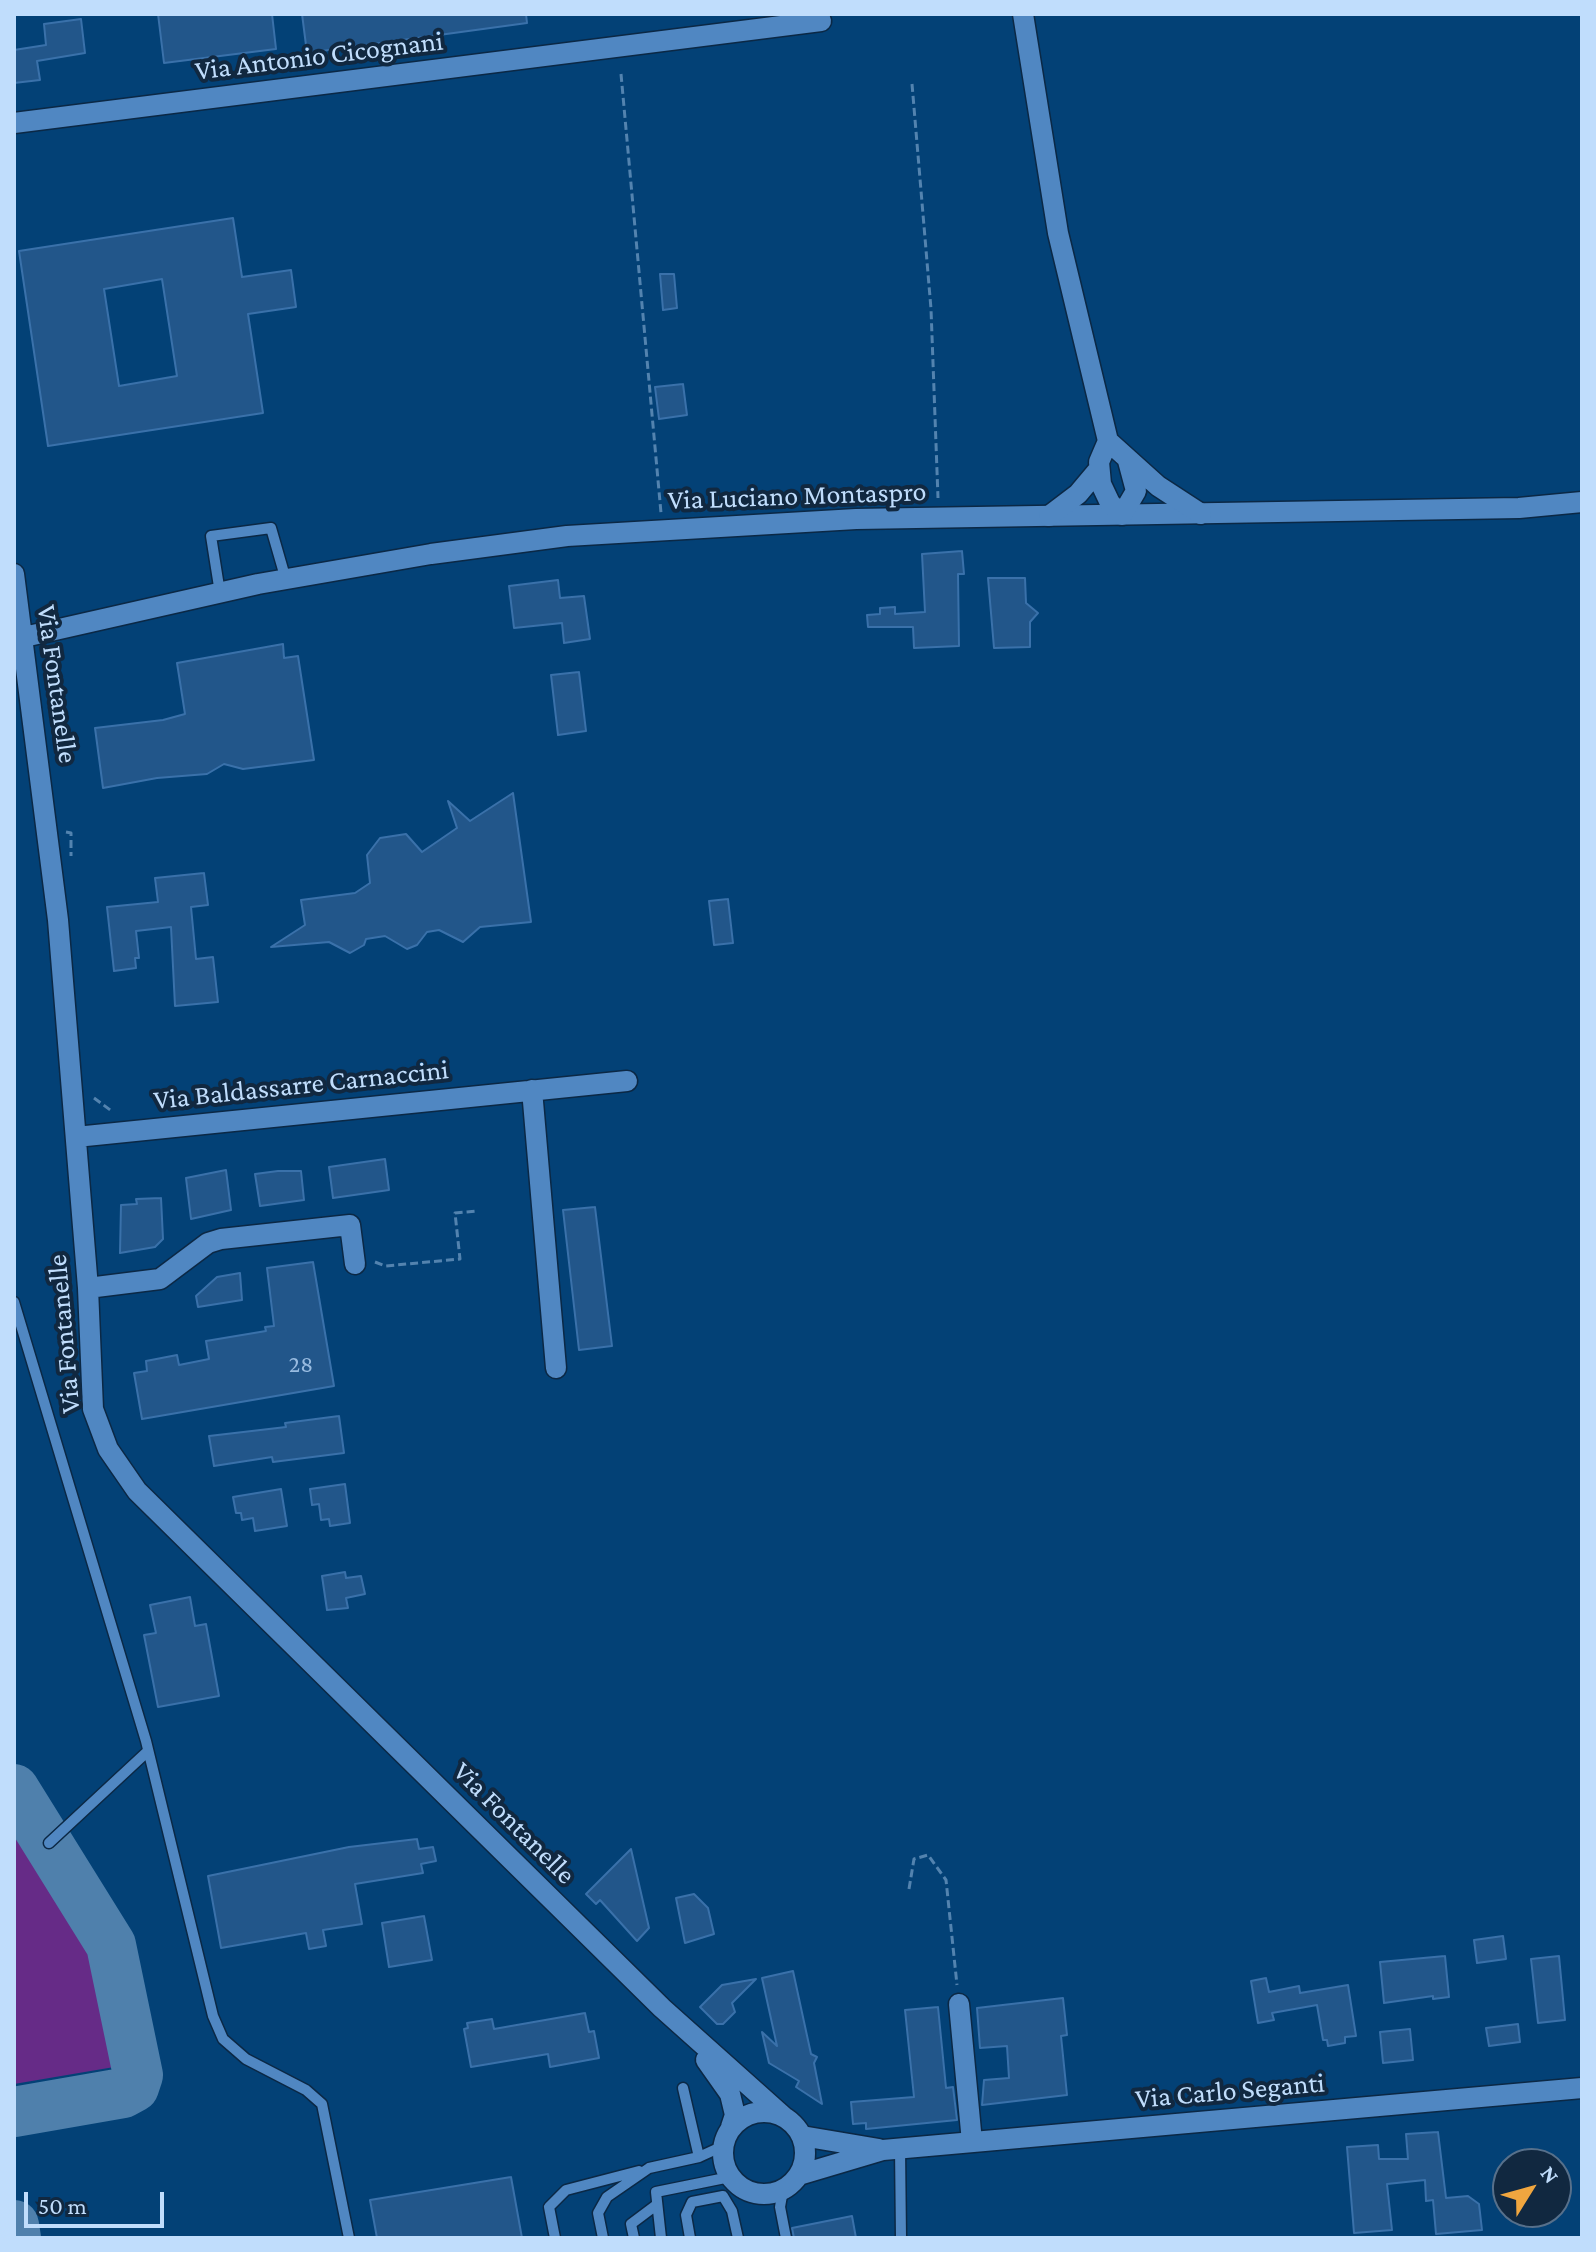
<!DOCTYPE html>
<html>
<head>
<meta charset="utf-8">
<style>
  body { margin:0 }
  #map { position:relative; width:1596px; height:2252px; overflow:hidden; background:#034176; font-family:"Crimson Pro",serif }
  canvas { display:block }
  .frame { position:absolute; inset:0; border:16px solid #c0ddfc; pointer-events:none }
  .north { position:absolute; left:1492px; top:2148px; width:80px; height:80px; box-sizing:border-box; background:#112840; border:2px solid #57708b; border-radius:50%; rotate:53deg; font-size:22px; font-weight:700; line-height:32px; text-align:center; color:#c0ddfc }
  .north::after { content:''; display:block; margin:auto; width:28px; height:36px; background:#f0a63f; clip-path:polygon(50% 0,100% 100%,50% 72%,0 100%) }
  .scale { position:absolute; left:24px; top:2192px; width:140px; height:36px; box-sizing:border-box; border:4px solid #c0ddfc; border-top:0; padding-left:10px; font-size:24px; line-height:28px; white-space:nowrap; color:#c0ddfc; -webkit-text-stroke:6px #112840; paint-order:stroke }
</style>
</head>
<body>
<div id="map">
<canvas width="1596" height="2252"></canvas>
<div class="frame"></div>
<div class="north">N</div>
<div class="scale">50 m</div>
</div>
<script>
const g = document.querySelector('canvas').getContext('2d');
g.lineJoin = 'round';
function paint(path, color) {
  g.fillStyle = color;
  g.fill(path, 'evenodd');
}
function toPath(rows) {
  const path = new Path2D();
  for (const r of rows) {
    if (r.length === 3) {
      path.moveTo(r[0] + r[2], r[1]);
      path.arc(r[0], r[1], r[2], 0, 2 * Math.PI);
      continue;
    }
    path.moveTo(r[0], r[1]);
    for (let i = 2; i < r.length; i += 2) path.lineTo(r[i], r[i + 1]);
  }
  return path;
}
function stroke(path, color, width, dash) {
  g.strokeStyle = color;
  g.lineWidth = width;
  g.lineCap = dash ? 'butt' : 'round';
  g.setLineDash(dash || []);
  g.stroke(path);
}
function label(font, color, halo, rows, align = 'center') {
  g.font = font + ' "Crimson Pro",serif';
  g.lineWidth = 8;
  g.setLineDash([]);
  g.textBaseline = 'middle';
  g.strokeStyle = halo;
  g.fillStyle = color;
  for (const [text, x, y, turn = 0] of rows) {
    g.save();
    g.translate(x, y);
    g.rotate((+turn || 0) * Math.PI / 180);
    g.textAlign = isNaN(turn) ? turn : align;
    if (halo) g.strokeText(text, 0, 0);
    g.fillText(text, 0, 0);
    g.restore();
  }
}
const green = toPath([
  [14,1809,62,1885,82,1925,98,1966,126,2065,14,2084]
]);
const taxiway = toPath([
  [14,1789,111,1945,138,2075,134,2087,123,2093,14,2112],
  [14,2225,16,2238]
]);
const building = toPath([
  [158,14,272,14,276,49,164,63,158,14],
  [302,14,526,14,527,23,307,53,302,14],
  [81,19,85,53,37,61,40,80,14,83,14,50,46,45,44,24,81,19],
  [233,218,242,277,291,270,296,307,248,314,263,413,48,446,19,251,233,218],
  [162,279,177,376,119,386,104,289,162,279],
  [660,274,674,274,677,308,663,310,660,274],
  [683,384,687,415,659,419,655,387,683,384],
  [962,551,964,574,958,574,959,646,914,648,913,627,868,627,867,615,880,614,880,608,895,607,895,614,925,612,922,554,962,551],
  [988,578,1025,578,1026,603,1038,613,1030,622,1030,647,994,648,988,578],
  [558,580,560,598,584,596,590,639,564,643,562,623,514,628,509,586,558,580],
  [283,644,284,658,298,656,314,760,243,769,224,764,207,774,157,778,103,788,95,728,163,720,185,714,177,663,283,644],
  [579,672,586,731,558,735,551,675,579,672],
  [513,793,531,922,480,927,463,942,439,930,427,932,417,945,407,949,385,936,366,939,364,945,350,953,329,942,271,947,305,925,301,900,355,893,370,883,367,855,380,838,406,834,422,852,457,828,448,801,470,821,513,793],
  [204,873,208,905,191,907,196,959,213,957,218,1002,175,1006,171,927,136,931,139,958,135,958,136,968,114,971,107,907,158,902,155,878,204,873],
  [728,899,733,943,714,945,709,901,728,899],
  [385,1159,389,1190,333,1198,329,1167,385,1159],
  [226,1170,231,1210,191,1219,186,1178,226,1170],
  [278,1171,301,1171,304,1200,260,1206,255,1174,278,1171],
  [161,1198,163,1239,155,1247,120,1253,121,1205,137,1204,136,1199,161,1198],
  [595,1207,612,1346,579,1350,563,1210,595,1207],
  [313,1262,334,1386,142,1419,134,1373,147,1371,146,1361,177,1355,179,1365,209,1359,206,1341,266,1331,265,1327,274,1326,267,1268,313,1262],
  [240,1273,242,1300,198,1307,196,1296,217,1277,240,1273],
  [339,1416,344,1453,273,1462,272,1457,214,1466,209,1436,286,1427,285,1423,339,1416],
  [345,1484,350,1523,330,1526,329,1519,321,1520,319,1504,312,1505,310,1489,345,1484],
  [281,1489,287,1526,255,1531,253,1518,242,1520,241,1513,236,1513,233,1497,281,1489],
  [345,1572,346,1578,361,1576,365,1594,346,1598,348,1608,327,1610,322,1576,345,1572],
  [190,1597,195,1626,206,1624,219,1696,158,1707,144,1635,156,1633,150,1605,190,1597],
  [417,1839,419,1849,433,1847,436,1861,421,1864,423,1873,355,1884,362,1924,323,1930,326,1946,309,1949,306,1933,221,1948,208,1876,349,1847,417,1839],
  [631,1849,649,1928,637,1941,600,1900,596,1904,586,1894,631,1849],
  [694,1894,708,1908,714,1934,685,1943,676,1898,694,1894],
  [424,1916,432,1960,389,1967,382,1923,424,1916],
  [1503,1936,1506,1959,1477,1963,1474,1940,1503,1936],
  [1445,1956,1449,1997,1433,1999,1433,1996,1384,2003,1380,1962,1445,1956],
  [1559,1956,1565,2020,1538,2023,1531,1959,1559,1956],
  [793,1971,811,2054,817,2057,814,2063,822,2104,796,2087,799,2081,769,2063,762,2032,777,2046,762,1978,793,1971],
  [1266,1978,1269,1992,1299,1986,1300,1993,1348,1985,1356,2036,1345,2037,1345,2043,1328,2046,1327,2040,1323,2040,1317,2005,1272,2013,1274,2020,1258,2023,1251,1981,1266,1978],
  [756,1979,732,2003,735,2012,723,2024,717,2024,700,2007,722,1985,756,1979],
  [1063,1998,1067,2035,1061,2036,1067,2095,982,2105,984,2080,1009,2078,1007,2046,980,2048,977,2008,1063,1998],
  [938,2007,946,2088,953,2087,957,2120,866,2129,866,2123,853,2124,851,2102,914,2097,905,2010,938,2007],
  [585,2013,589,2032,594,2031,599,2058,550,2067,548,2054,471,2067,464,2029,468,2028,467,2023,492,2019,494,2029,585,2013],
  [1518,2024,1520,2042,1489,2046,1486,2028,1518,2024],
  [1410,2029,1413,2060,1383,2063,1380,2032,1410,2029],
  [1438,2132,1446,2198,1468,2196,1479,2204,1482,2230,1436,2234,1433,2200,1426,2201,1425,2180,1387,2184,1392,2230,1354,2233,1347,2147,1378,2145,1379,2159,1408,2159,1406,2134,1438,2132],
  [511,2177,522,2238,377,2238,370,2200,511,2177],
  [852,2216,856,2238,794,2238,792,2228,852,2216]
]);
const path = toPath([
  [621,74,661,513],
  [912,84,931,309,938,498],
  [45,668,61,649],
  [66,832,71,833,71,856],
  [94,1098,113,1112],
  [375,1262,385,1266,460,1259,455,1213,477,1211],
  [909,1889,914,1859,928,1855,946,1880,957,1985]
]);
const service = toPath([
  [220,593,211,536,271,528,286,580],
  [14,1302,146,1741,213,2016,223,2039,246,2059,306,2090,322,2104,349,2238],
  [49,1843,148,1751],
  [683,2088,699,2157],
  [900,2148,901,2238],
  [783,2190,780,2207,786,2238],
  [555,2238,549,2207,566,2190,639,2171],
  [603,2238,598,2213,607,2197,649,2168,699,2157,723,2146],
  [634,2238,631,2224,655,2206],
  [661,2238,656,2192,730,2177],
  [690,2238,686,2215,692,2202,723,2196,732,2211,738,2238]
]);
const minor = toPath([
  [14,123,821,21],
  [14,574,58,920,88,1288,93,1409,108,1449,137,1491,662,2008,784,2117],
  [24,637,258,584,431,554,567,536,856,519,1519,508,1582,502],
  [532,1090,556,1368],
  [76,1137,627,1081],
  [88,1288,160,1279,208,1243,221,1239,350,1225,355,1264],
  [959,2004,972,2142],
  [706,2060,730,2094,735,2115,731,2127],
  [764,2153,41],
  [802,2136,879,2149],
  [799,2175,883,2150,1582,2088]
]);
const tertiary = toPath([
  [1023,14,1058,233,1108,441,1158,486,1201,514],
  [1108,441,1099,462,1101,484,1110,503,1122,515,1136,491,1128,461],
  [1049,516,1078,494,1099,469]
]);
const numberNames = [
  ["28",301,1365]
];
const streetNames = [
  ["Via Antonio Cicognani",319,56,-7],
  ["Via Luciano Montaspro",797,496,-2],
  ["Via Fontanelle",57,684,82],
  ["Via Baldassarre Carnaccini",301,1085,-6],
  ["Via Fontanelle",64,1334,-95],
  ["Via Fontanelle",514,1823,45],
  ["Via Carlo Seganti",1230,2091,-5]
];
paint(green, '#662b87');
stroke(taxiway, '#4f80ac', 50);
paint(building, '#22568a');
stroke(building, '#3a71aa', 2);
stroke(service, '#0b2845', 13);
stroke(minor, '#0b2845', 23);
stroke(tertiary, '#0b2845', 23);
stroke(path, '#5383af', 3, [8, 4]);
stroke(service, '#5087c2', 10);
stroke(minor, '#5087c2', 20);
stroke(tertiary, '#5087c2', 20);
label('24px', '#98bbe0', null, numberNames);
label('28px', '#c0ddfc', '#112840', streetNames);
</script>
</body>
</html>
